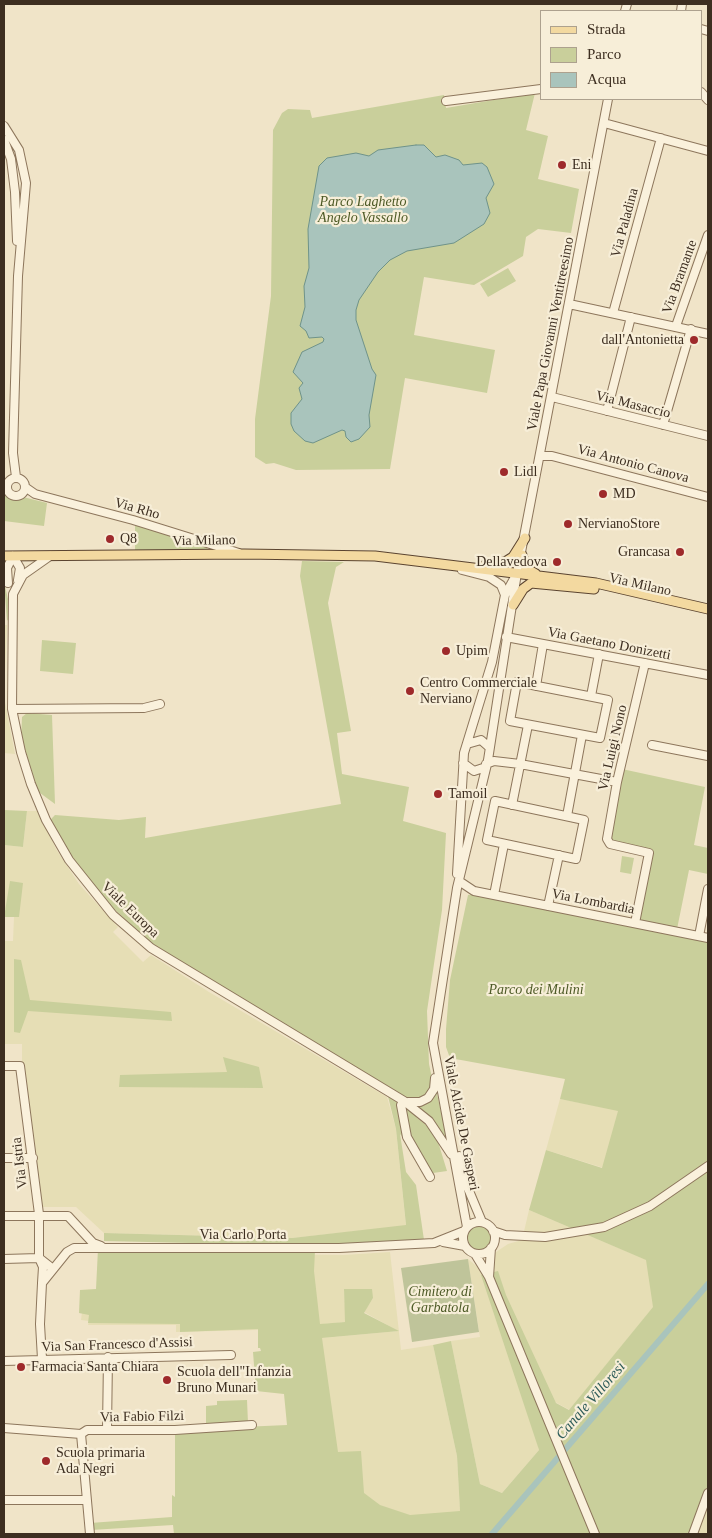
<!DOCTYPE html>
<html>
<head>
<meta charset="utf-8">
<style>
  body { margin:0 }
  #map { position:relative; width:712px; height:1538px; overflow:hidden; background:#f0e4c8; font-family:"Times New Roman",serif }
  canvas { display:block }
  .frame { position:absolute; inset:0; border:5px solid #3d2e20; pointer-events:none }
  .legend { position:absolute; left:540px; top:10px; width:162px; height:90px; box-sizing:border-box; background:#f7eed8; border:1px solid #ada18e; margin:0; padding:6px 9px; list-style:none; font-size:15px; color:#3d2e20 }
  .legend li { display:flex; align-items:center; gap:10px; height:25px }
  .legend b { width:25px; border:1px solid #ada18e }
</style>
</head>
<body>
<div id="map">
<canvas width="712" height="1538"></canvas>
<div class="frame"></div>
<ul class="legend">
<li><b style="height:6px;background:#f3d9a0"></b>Strada</li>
<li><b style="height:14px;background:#c9cf9b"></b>Parco</li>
<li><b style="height:14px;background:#a9c4bc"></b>Acqua</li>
</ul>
</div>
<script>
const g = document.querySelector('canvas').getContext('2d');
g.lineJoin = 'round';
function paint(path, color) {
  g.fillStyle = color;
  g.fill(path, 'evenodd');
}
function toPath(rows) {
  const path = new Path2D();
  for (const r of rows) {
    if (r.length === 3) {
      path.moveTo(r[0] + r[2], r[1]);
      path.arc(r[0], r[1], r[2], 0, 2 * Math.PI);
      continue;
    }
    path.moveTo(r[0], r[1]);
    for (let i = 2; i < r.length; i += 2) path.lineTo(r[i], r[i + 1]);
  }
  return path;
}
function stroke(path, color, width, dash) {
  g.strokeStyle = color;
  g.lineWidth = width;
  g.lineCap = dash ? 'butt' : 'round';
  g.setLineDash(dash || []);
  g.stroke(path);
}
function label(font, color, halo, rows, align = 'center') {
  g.font = font + ' "Times New Roman",serif';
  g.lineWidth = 4.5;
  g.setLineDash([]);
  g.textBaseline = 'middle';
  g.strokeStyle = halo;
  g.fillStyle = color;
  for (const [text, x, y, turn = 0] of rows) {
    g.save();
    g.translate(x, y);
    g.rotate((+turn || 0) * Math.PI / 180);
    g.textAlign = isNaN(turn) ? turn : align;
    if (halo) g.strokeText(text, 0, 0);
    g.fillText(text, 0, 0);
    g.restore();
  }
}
const farmland = toPath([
  [4,625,7,625,4,697,15,754,4,753],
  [27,811,39,811,56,849,79,884,118,927,113,932,143,962,151,955,209,992,387,1097,396,1129,406,1226,292,1238,104,1233,76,1207,42,1207,22,1064,22,1044,4,1044,4,941,13,941,14,917,19,917,4,908,4,845,23,847],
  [651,1082,671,1189,546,1150,560,1099,618,1110],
  [529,1210,680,1274,570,1410,553,1401,495,1282,493,1271,493,1258,496,1252,508,1244,522,1240],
  [390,1252,401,1350,433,1345,457,1456,461,1528,366,1534,311,1455,290,1341,398,1331,364,1312,373,1298,344,1289,346,1322,257,1330,176,1332,176,1325,88,1325,89,1321,81,1320,84,1296,168,1253,344,1255],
  [468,1259,481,1270,522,1384,539,1450,502,1493,480,1484,451,1341,480,1337],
  [708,1499,708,1534,699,1534,699,1522]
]);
const green = toPath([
  [535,93,526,130,548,136,538,179,579,189,571,233,538,229,526,237,523,256,474,285,424,277,414,335,495,350,487,393,405,378,390,469,296,470,274,463,266,464,255,457,255,419,271,296,273,130,282,113,288,109,310,110,312,118,444,95,446,108],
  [508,268,516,281,488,297,480,284],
  [4,493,13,498,23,497,47,503,44,526,4,521],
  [135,524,207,547,207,550,135,550],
  [302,561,344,562,336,567,328,603,351,731,337,733,342,774,409,787,403,821,446,833,442,910,427,1011,429,1064,432,1078,430,1092,416,1101,404,1098,417,1118,435,1132,447,1171,433,1173,400,1134,406,1172,416,1185,424,1240,323,1246,104,1241,104,1233,292,1238,406,1225,396,1129,386,1088,156,948,99,895,69,857,50,820,55,815,119,820,146,817,145,838,341,804,300,576],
  [4,582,9,603,9,618,7,621],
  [42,640,76,643,73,674,40,671],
  [27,713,52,715,55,804,36,790,21,740,22,717],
  [622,769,705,787,694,845,708,848,708,874,689,870,677,929,636,922,650,851,613,842,610,839],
  [4,810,27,811,23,847,4,845],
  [622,856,634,858,631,874,620,872],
  [10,881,23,883,19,917,4,917],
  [474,894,708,941,708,1490,691,1534,174,1534,173,1525,91,1530,90,1523,172,1517,172,1495,175,1497,175,1430,287,1425,284,1394,256,1391,253,1352,261,1351,260,1348,258,1348,258,1329,180,1332,180,1324,88,1323,89,1315,79,1313,80,1290,96,1289,98,1249,315,1251,314,1271,320,1324,345,1322,344,1289,372,1289,373,1298,364,1313,399,1331,322,1338,338,1452,361,1451,364,1493,380,1505,410,1515,460,1511,457,1456,433,1345,451,1341,480,1484,502,1493,539,1450,481,1275,498,1271,506,1295,556,1403,569,1410,653,1307,646,1260,529,1210,546,1150,602,1168,618,1111,560,1099,565,1079,450,1058,446,1047,446,1029,450,980,468,895],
  [14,959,21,960,30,1000,171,1012,172,1021,28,1011,20,1033,14,1032],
  [223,1057,259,1067,263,1088,119,1087,120,1075,227,1072],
  [436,1090,448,1142,433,1121,416,1107,429,1101],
  [479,1238,12],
  [247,1400,248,1423,206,1425,206,1406,217,1405,217,1401]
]);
const cemetery = toPath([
  [468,1259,479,1332,412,1342,401,1268]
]);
const water = toPath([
  [416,145,424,145,436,157,445,155,459,160,463,165,482,163,487,167,494,184,486,198,490,213,484,224,454,243,407,251,390,260,378,272,359,300,356,310,356,320,372,369,376,375,369,415,370,427,359,439,351,442,346,437,345,431,342,430,313,443,305,441,294,431,291,424,291,413,302,399,299,388,303,383,293,372,302,352,323,342,324,339,322,337,309,338,306,331,300,326,305,307,304,286,309,268,308,229,319,166,327,158,356,153,369,156,378,150,416,145]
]);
const canal = toPath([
  [492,1534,708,1284]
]);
const minor = toPath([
  [625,11,627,4],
  [681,11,682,4],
  [701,29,708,31],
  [701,92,708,100],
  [446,101,541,89],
  [604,123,708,151],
  [4,126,19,150,26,183,18,276,13,453,16,477],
  [4,140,11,159,15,192,17,241],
  [569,304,708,334],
  [613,313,661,138],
  [676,326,708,235],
  [552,397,708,436],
  [607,411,631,317],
  [663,425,691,329],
  [540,456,552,456,708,497],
  [16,487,9],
  [25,487,35,494,133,520,239,553],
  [50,556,23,575,13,594,12,709,21,752,31,784,46,820,69,860,113,915,151,948,404,1101,429,1121,451,1154],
  [462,570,489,577,501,585,505,595],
  [8,583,7,568,13,556,20,568,18,580],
  [506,637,708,675],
  [517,682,608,700,600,738,510,721,517,682],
  [536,686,543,644],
  [591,696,599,654],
  [12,709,144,708,160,704],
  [467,744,481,740,489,747],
  [652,745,708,756],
  [463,763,474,771,486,767],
  [486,764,494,761,520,764,617,782],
  [495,801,584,820,576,859,487,840,495,801],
  [512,805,528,725],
  [567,816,582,735],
  [457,874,464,753,492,662,505,595,515,577],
  [459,881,474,891,708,938],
  [494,895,504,844],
  [548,906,559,855],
  [635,923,649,853,610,844,607,839,617,782,645,663],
  [699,936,708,889],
  [4,1066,20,1066,39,1214,39,1258,53,1269],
  [404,1101,401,1105,407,1137,430,1177],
  [408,1102,420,1102,428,1098,434,1089,435,1078],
  [459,1156,467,1186,482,1222],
  [4,1158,33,1158],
  [4,1216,68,1216,93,1243,101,1246],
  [479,1238,16],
  [467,1227,433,1043,457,888,488,760,517,573,608,99],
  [493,1231,505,1235,545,1237,604,1227,650,1206,708,1166],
  [443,1242,465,1246],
  [491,1248,489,1277,595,1534],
  [475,1254,489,1277],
  [4,1259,39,1258,43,1267,42,1283],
  [42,1359,40,1324,42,1283,67,1252,74,1248,339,1248,434,1243,464,1231],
  [4,1361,231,1355],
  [4,1428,81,1434,87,1430,175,1430,252,1425],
  [107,1430,108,1357],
  [81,1434,90,1534],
  [4,1500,85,1500],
  [693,1534,708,1493]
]);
const major = toPath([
  [522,555,526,568,536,574],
  [4,556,244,554,375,556,596,583,708,609],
  [485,565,505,562,513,557,525,538],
  [513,605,523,589,531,583,594,589]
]);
const markers = [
  [562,165,5,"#9e2a2b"],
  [694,340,5,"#9e2a2b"],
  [504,472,5,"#9e2a2b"],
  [603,494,5,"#9e2a2b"],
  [568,524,5,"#9e2a2b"],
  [110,539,5,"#9e2a2b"],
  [680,552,5,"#9e2a2b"],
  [557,562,5,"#9e2a2b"],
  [446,651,5,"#9e2a2b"],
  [410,691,5,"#9e2a2b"],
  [438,794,5,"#9e2a2b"],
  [21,1367,5,"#9e2a2b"],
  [167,1380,5,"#9e2a2b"],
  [46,1461,5,"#9e2a2b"]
];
const poiNames = [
  ["Eni",572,165],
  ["dall'Antonietta",684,340,"right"],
  ["Lidl",514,472],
  ["MD",613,494],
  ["NervianoStore",578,524],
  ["Q8",120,539],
  ["Grancasa",670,552,"right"],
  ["Dellavedova",547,562,"right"],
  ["Upim",456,651],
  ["Centro Commerciale",420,683],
  ["Nerviano",420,699],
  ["Tamoil",448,794],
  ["Farmacia Santa Chiara",31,1367],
  ["Scuola dell\"Infanzia",177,1372],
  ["Bruno Munari",177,1388],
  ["Scuola primaria",56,1453],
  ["Ada Negri",56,1469]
];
const parkNames = [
  ["Parco Laghetto",363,202],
  ["Angelo Vassallo",363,218],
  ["Parco dei Mulini",536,990],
  ["Cimitero di",440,1292],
  ["Garbatola",440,1308]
];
const streetNames = [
  ["Via Paladina",625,223,-75],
  ["Via Bramante",680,277,-70],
  ["Viale Papa Giovanni Ventitreesimo",551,334,-79],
  ["Via Masaccio",633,405,14],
  ["Via Antonio Canova",633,464,15],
  ["Via Rho",137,509,16],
  ["Via Milano",204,541,-1],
  ["Via Milano",640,585,13],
  ["Via Gaetano Donizetti",609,644,11],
  ["Via Luigi Nono",613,748,-77],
  ["Via Lombardia",593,902,11],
  ["Viale Europa",130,910,44],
  ["Viale Alcide De Gasperi",461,1123,79],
  ["Via Istria",20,1163,-97],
  ["Via Carlo Porta",243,1235],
  ["Via San Francesco d'Assisi",117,1345,-2],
  ["Via Fabio Filzi",142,1417,-1]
];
const waterNames = [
  ["Canale Villoresi",591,1401,-49]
];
paint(farmland, '#e6deb5');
paint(green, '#c9cf9b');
paint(cemetery, '#bfc49a');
paint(water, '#a9c4bc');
stroke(water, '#6f938a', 1);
stroke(canal, '#a9c4bc', 6);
stroke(minor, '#8d765c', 10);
stroke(major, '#5b4430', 11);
stroke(minor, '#faf1dc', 8);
stroke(major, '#f3d9a0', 9);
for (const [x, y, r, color] of markers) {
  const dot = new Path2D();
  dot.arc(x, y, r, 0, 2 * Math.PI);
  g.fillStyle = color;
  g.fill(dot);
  stroke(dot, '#f7eed8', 2);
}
label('14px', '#3d2e20', '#f7eed8', poiNames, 'left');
label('italic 14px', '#4d5a26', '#f7eed8', parkNames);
label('14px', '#3d2e20', '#f7eed8', streetNames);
label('italic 15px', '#2f5d5a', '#f7eed8', waterNames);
</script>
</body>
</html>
